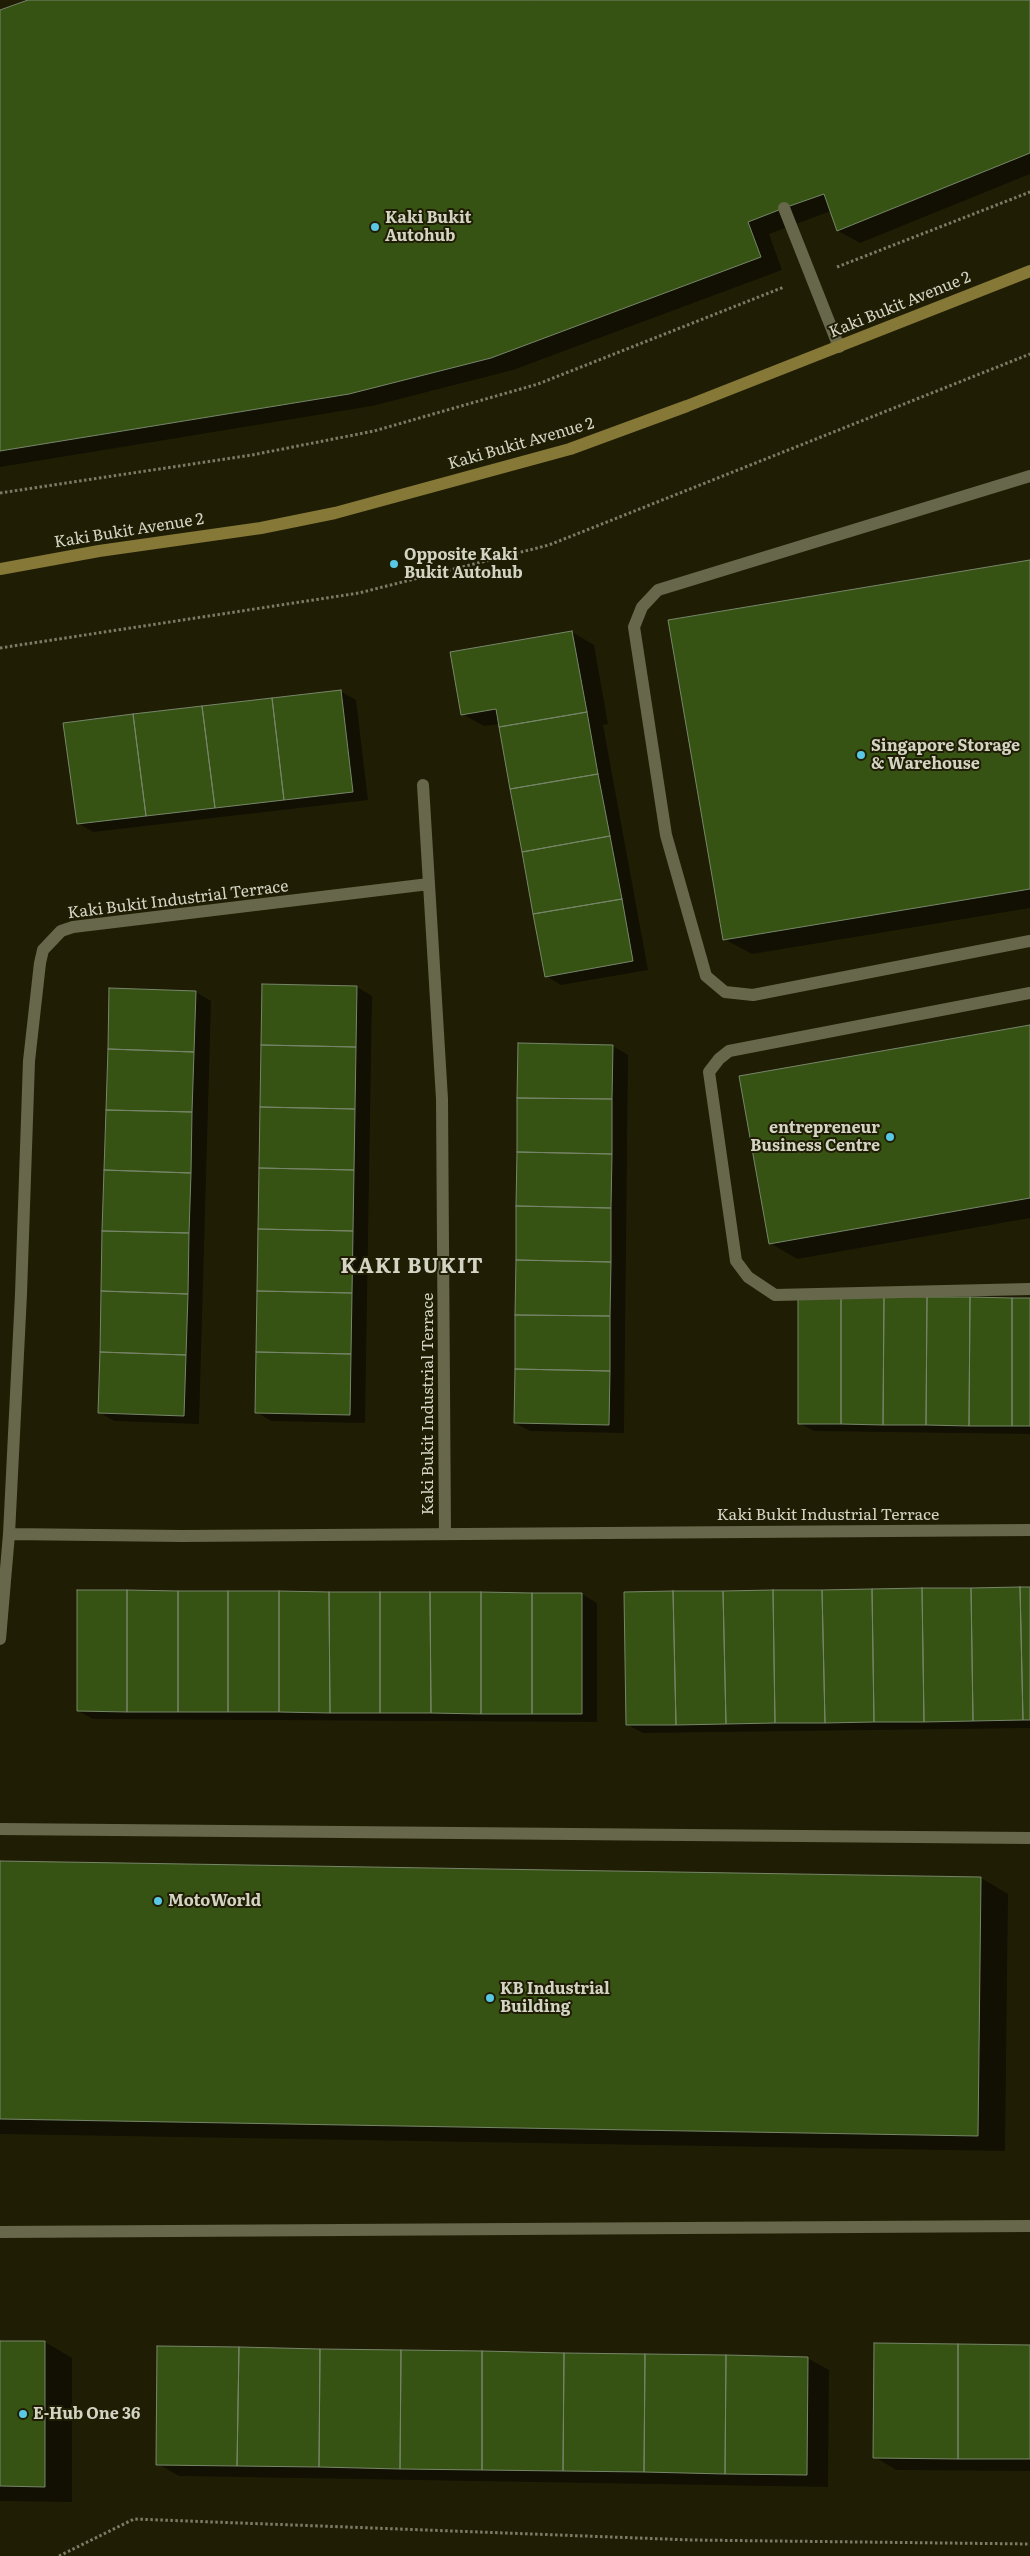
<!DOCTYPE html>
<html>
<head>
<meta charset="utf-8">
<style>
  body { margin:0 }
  canvas { display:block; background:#1f1e04 }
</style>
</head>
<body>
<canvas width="1030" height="2556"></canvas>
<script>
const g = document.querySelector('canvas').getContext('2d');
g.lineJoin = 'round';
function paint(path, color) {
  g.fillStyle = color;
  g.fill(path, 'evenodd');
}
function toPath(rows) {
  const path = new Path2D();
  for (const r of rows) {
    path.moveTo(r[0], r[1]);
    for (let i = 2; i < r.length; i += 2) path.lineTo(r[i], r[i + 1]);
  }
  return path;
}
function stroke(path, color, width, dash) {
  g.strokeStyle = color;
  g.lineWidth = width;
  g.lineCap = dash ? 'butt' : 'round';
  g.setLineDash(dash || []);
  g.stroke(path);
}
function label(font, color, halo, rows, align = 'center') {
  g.font = font + ' Literata,serif';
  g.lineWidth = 4;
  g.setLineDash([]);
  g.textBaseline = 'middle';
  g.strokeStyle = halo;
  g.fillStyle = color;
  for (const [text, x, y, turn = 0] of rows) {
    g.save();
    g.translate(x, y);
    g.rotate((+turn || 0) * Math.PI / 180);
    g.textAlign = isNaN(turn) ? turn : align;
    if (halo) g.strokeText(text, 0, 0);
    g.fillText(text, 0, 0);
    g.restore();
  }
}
const shadow = toPath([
  [32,0,1030,0,1030,174,860,243,838,231,831,211,769,234,782,270,513,370,372,406,0,467,0,12],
  [1030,562,1030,908,752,954,724,939],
  [572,632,594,645,608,724,603,725,648,970,561,985,546,976,500,724,484,726,462,714,451,653],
  [340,691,356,700,368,800,93,832,78,823],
  [357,987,372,996,365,1423,271,1421,256,1412],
  [196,992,211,1001,199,1424,114,1421,99,1412],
  [1030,1026,1030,1218,797,1259,770,1243],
  [613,1046,628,1055,624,1433,530,1431,515,1423],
  [1030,1299,1030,1434,814,1431,799,1423],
  [1030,1588,1030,1728,643,1733,628,1725],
  [582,1594,597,1603,597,1722,93,1719,78,1711],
  [0,1863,981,1878,1008,1894,1005,2151,0,2134],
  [0,2342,45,2342,72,2358,72,2502,0,2501],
  [1030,2346,1030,2471,896,2470,875,2457],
  [807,2358,829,2370,828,2487,179,2476,158,2464]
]);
const building = toPath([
  [28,0,1030,0,1030,153,837,231,824,194,784,208,748,222,761,257,491,358,349,394,0,451,0,10,28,0],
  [1030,560,1030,889,723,940,668,620,1030,560],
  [572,631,587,712,499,727,496,709,461,715,450,652,572,631],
  [341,690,353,792,284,800,272,698,341,690],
  [272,698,284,800,215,808,202,706,272,698],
  [202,706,215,808,146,816,133,714,202,706],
  [587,712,598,774,510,789,499,727,587,712],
  [133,714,146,816,77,824,63,723,133,714],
  [598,774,610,836,522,852,510,789,598,774],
  [610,836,622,899,533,914,522,852,610,836],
  [622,899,633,961,545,977,533,914,622,899],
  [262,984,357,986,356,1047,261,1045,262,984],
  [109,988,196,991,194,1052,108,1049,109,988],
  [1030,1025,1030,1198,769,1244,739,1076,1030,1025],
  [518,1043,613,1045,612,1099,517,1098,518,1043],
  [261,1045,356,1047,355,1109,260,1107,261,1045],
  [108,1049,194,1052,192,1112,106,1110,108,1049],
  [517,1098,612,1099,612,1154,517,1152,517,1098],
  [260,1107,355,1109,354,1170,259,1168,260,1107],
  [106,1110,192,1112,191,1173,104,1170,106,1110],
  [517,1152,612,1154,611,1208,516,1206,517,1152],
  [259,1168,354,1170,353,1231,258,1229,259,1168],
  [104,1170,191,1173,189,1233,102,1231,104,1170],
  [516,1206,611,1208,611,1262,516,1260,516,1206],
  [258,1229,353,1231,352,1293,257,1291,258,1229],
  [102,1231,189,1233,188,1294,101,1291,102,1231],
  [516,1260,611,1262,610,1316,515,1315,516,1260],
  [101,1291,188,1294,186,1355,100,1352,101,1291],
  [257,1291,352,1293,351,1354,256,1352,257,1291],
  [798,1295,841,1296,841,1424,798,1424,798,1295],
  [841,1296,884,1296,883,1425,841,1424,841,1296],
  [884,1296,927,1297,926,1425,883,1425,884,1296],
  [927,1297,970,1297,969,1426,926,1425,927,1297],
  [970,1297,1012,1298,1012,1426,969,1426,970,1297],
  [1012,1298,1030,1298,1030,1426,1012,1426,1012,1298],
  [515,1315,610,1316,610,1371,515,1369,515,1315],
  [100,1352,186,1355,184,1416,98,1413,100,1352],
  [256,1352,351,1354,350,1415,255,1413,256,1352],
  [515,1369,610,1371,609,1425,514,1423,515,1369],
  [1020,1587,1030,1587,1030,1720,1023,1720,1020,1587],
  [1020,1587,1023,1720,973,1721,971,1588,1020,1587],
  [922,1588,971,1588,973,1721,924,1722,922,1588],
  [922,1588,924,1722,874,1722,872,1589,922,1588],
  [872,1589,874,1722,825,1723,822,1590,872,1589],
  [77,1590,127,1590,127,1712,77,1711,77,1590],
  [127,1590,178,1591,178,1712,127,1712,127,1590],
  [773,1590,822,1590,825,1723,775,1723,773,1590],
  [773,1590,775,1723,726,1724,723,1591,773,1590],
  [178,1591,228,1591,228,1712,178,1712,178,1591],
  [228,1591,279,1591,279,1712,228,1712,228,1591],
  [279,1591,329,1592,330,1713,279,1712,279,1591],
  [673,1591,723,1591,726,1724,676,1725,673,1591],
  [673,1591,676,1725,626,1725,624,1592,673,1591],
  [329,1592,380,1592,380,1713,330,1713,329,1592],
  [380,1592,430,1592,431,1713,380,1713,380,1592],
  [430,1592,481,1592,481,1714,431,1713,430,1592],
  [481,1592,532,1593,532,1714,481,1714,481,1592],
  [532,1593,582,1593,582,1714,532,1714,532,1593],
  [0,1861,981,1877,978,2136,0,2119,0,1861],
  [0,2341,45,2341,45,2487,0,2486,0,2341],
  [874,2343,958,2344,958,2459,873,2458,874,2343],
  [958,2344,1030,2345,1030,2459,958,2459,958,2344],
  [157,2346,239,2347,237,2466,156,2465,157,2346],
  [239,2347,320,2349,319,2467,237,2466,239,2347],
  [320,2349,401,2350,400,2469,319,2467,320,2349],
  [401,2350,482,2351,482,2470,400,2469,401,2350],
  [482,2351,564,2353,563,2471,482,2470,482,2351],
  [564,2353,645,2354,644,2472,563,2471,564,2353],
  [645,2354,726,2355,725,2474,644,2472,645,2354],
  [726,2355,808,2357,807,2475,725,2474,726,2355]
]);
const path = toPath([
  [837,267,1030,192],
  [0,493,252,455,374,431,538,384,784,287],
  [0,648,359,593,549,545,1030,354],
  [59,2556,134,2519,691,2540,1030,2544]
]);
const lane = toPath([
  [784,208,839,347],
  [1030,476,658,590,642,607,634,627,666,835,706,976,725,992,753,995,1030,941],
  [1030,993,729,1051,719,1059,709,1072,736,1261,748,1277,775,1295,1030,1289],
  [0,1829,1030,1838],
  [0,2232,1030,2226]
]);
const street = toPath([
  [423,785,442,1099,445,1534],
  [9,1534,182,1536,1030,1530],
  [0,1639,9,1534,21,1294,29,1061,40,963,43,950,61,931,73,927,429,884]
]);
const secondary = toPath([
  [0,569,99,551,261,528,335,513,570,449,687,406,1030,271]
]);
const markers = [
  [375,227,5,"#59c8e4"],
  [394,564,5,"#59c8e4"],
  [861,755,5,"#59c8e4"],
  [890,1137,5,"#59c8e4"],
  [158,1901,5,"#59c8e4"],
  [490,1998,5,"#59c8e4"],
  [23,2414,5,"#59c8e4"]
];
const poiNames = [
  ["Kaki Bukit",385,218],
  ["Autohub",385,236],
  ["Opposite Kaki",404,555],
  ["Bukit Autohub",404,573],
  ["Singapore Storage",871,746],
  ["& Warehouse",871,764],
  ["entrepreneur",880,1128,"right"],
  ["Business Centre",880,1146,"right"],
  ["MotoWorld",168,1901],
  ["KB Industrial",500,1989],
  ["Building",500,2007],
  ["E-Hub One 36",33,2414]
];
const streetNames = [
  ["Kaki Bukit Avenue 2",900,305,-22],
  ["Kaki Bukit Avenue 2",521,444,-16],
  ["Kaki Bukit Avenue 2",129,531,-9],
  ["Kaki Bukit Industrial Terrace",178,900,-7],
  ["Kaki Bukit Industrial Terrace",428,1404,-90],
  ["Kaki Bukit Industrial Terrace",828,1515]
];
const districtNames = [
  ["KAKI BUKIT",412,1267]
];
paint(shadow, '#0007');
paint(building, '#375313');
stroke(building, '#77856a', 1);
stroke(path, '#7b7b66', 3, [2.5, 2.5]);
stroke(lane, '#67674b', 12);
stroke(street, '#67674b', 12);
stroke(secondary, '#867836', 12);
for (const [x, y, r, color] of markers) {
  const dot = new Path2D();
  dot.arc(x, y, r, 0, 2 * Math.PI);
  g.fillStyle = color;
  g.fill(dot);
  stroke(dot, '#1f1e04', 2);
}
label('bold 16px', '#d3d4c4', '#1f1e04', poiNames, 'left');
label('16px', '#d3d4c4', '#1f1e04', streetNames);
g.letterSpacing = '1px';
label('bold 21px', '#d3d4c4', '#1f1e04', districtNames);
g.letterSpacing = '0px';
</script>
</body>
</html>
